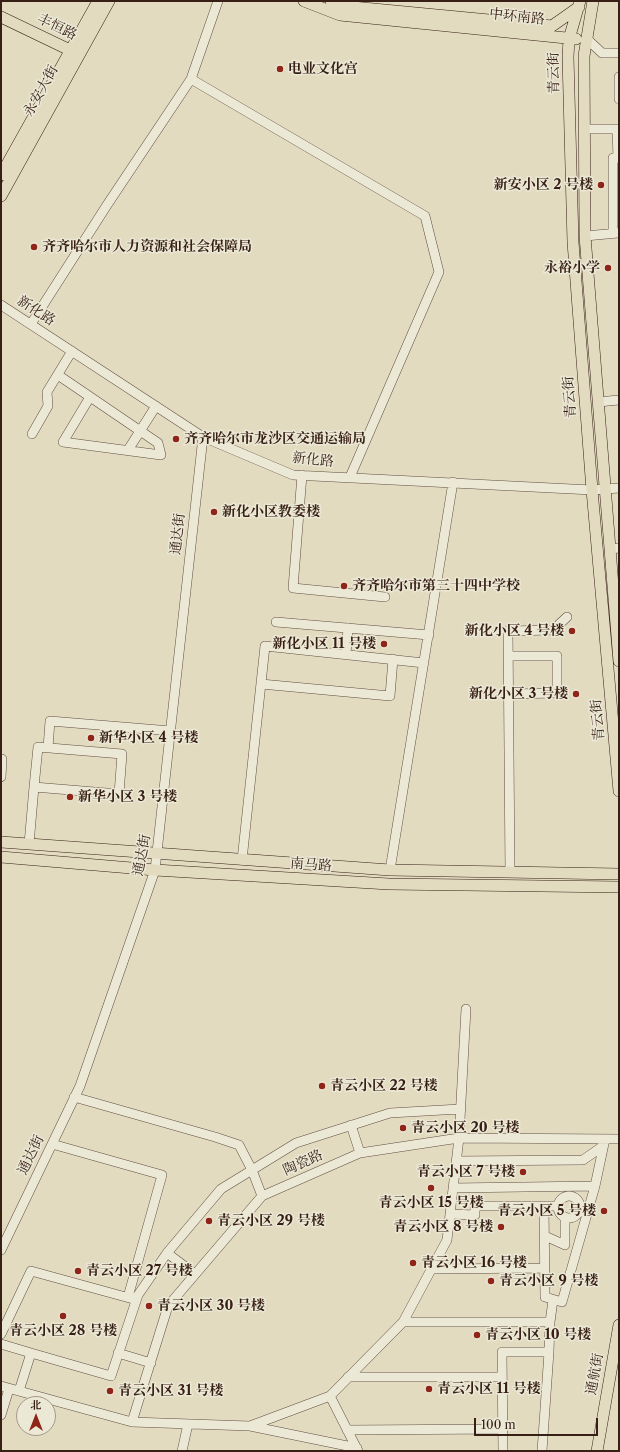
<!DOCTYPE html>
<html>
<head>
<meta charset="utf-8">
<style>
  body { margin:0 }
  #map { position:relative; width:620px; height:1452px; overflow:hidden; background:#e2dbc0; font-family:"Libre Caslon Text","Noto Serif SC",serif }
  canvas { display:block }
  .frame { position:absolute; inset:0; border:2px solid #371f16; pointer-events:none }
  .north { position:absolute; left:16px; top:1396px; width:40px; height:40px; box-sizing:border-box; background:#ece8d6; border:1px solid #a49889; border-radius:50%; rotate:0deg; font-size:11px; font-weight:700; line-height:16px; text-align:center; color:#371f16 }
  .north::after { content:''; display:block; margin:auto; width:14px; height:18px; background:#8f2418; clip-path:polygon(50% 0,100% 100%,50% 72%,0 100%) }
  .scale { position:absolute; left:474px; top:1418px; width:124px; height:18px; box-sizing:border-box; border:2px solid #371f16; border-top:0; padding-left:5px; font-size:12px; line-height:14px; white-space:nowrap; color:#371f16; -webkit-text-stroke:3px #ece8d6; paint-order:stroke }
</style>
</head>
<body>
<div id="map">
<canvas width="620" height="1452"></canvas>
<div class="frame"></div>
<div class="north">北</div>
<div class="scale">100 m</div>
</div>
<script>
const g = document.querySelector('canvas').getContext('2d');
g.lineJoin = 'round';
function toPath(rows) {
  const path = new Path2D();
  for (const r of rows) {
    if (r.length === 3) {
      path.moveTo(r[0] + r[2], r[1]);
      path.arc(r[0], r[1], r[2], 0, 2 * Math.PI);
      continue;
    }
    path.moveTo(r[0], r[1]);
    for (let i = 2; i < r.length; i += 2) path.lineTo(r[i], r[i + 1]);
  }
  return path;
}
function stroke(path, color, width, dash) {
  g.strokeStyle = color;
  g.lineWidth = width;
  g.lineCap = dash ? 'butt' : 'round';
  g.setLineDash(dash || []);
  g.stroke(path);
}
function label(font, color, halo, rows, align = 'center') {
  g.font = font + ' "Libre Caslon Text","Noto Serif SC",serif';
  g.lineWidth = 3;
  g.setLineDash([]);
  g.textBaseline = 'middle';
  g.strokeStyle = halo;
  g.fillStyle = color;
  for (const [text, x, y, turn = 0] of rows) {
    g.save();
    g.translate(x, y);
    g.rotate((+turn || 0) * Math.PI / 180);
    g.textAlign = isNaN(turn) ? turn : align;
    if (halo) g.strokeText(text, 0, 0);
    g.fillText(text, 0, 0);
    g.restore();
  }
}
const minor = toPath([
  [586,38,602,53,619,53],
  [619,77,619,99],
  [191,79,425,216,439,272,350,477],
  [584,129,619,129],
  [613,234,613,158,618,158,617,129],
  [585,236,618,233],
  [1,305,203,437,293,475,592,490,619,488],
  [31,324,107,205,191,79,218,1],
  [58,375,158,443,161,455,63,442,90,397],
  [598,402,619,400],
  [32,434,48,406,47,392,72,351],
  [128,450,156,406],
  [302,475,293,588,385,597],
  [610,549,619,548],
  [276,622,429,635],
  [346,654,348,628],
  [508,656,557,656,557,693,509,694],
  [261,684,390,696,393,659],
  [48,748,50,721,171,731],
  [1,777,2,759],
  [29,844,34,787,38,747,122,754,119,794,34,787],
  [242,860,265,646,424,663],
  [390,870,453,482],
  [510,872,508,631,553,630,567,617],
  [74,1097,215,1137,239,1145,252,1170,262,1196],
  [351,1125,360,1153],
  [52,1144,162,1175,128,1297],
  [456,1161,583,1160,603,1146],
  [453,1188,595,1186],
  [569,1207,11],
  [544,1206,545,1297,562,1302,595,1186,605,1139],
  [450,1214,475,1215,475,1206,558,1206],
  [545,1236,565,1245,565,1218],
  [1,1250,80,1086,155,870,203,437],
  [167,1253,195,1274],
  [431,1269,545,1268],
  [403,1322,550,1322],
  [1,1334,31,1271,133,1299],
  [1,1344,31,1353],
  [118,1353,151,1363],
  [348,1377,502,1377],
  [1,1386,132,1422,250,1426,330,1396,403,1322,447,1240,459,1138,466,1009],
  [19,1391,31,1353,111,1376,138,1295,167,1253,221,1189,296,1143,390,1113,460,1109],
  [330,1396,358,1451],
  [1,1415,9,1389],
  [132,1422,168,1306,262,1196,360,1153,459,1138,619,1139],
  [250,1426,357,1448],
  [347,1430,503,1429],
  [182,1451,188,1424],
  [503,1451,502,1352,549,1352,550,1322,553,1300],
  [542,1451,549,1352]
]);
const major = toPath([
  [304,1,340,15,576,39],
  [331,1,342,6,552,26,579,7],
  [580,1,569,39,568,57,573,242,592,490,619,791],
  [593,1,584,56,585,236,619,661],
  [1,17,76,53],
  [1,175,98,1],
  [1,196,109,1],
  [1,842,390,870,619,874],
  [1,857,155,870,389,884,619,887],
  [597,1451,619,1325]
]);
const markers = [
  [280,69,4,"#8f2418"],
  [601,185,4,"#8f2418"],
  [34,247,4,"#8f2418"],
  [608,268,4,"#8f2418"],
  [176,439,4,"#8f2418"],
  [214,512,4,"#8f2418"],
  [344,586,4,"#8f2418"],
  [572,631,4,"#8f2418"],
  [384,644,4,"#8f2418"],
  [576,694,4,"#8f2418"],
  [91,738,4,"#8f2418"],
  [70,797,4,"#8f2418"],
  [322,1086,4,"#8f2418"],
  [403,1128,4,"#8f2418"],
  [523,1172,4,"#8f2418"],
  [431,1188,4,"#8f2418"],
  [604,1211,4,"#8f2418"],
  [209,1221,4,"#8f2418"],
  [501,1227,4,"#8f2418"],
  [413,1263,4,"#8f2418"],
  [78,1271,4,"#8f2418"],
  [491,1281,4,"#8f2418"],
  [149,1306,4,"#8f2418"],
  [63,1316,4,"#8f2418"],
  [477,1335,4,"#8f2418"],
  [429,1389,4,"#8f2418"],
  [110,1391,4,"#8f2418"]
];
const streetNames = [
  ["中环南路",517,17,6],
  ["丰恒路",57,27,26],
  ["青云街",554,73,-91],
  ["永安大街",41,91,-61],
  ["新化路",36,311,33],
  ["青云街",570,397,-94],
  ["新化路",313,460,6],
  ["通达街",178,534,-84],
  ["青云街",598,720,-95],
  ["通达街",142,855,-79],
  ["南马路",311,865,4],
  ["通达街",31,1155,-64],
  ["陶瓷路",303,1163,-24],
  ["通航街",595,1374,-80]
];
const poiNames = [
  ["电业文化宫",288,69],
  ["新安小区 2 号楼",593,185,"right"],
  ["齐齐哈尔市人力资源和社会保障局",42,247],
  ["永裕小学",600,268,"right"],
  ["齐齐哈尔市龙沙区交通运输局",184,439],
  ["新化小区教委楼",222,512],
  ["齐齐哈尔市第三十四中学校",352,586],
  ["新化小区 4 号楼",564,631,"right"],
  ["新化小区 11 号楼",376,644,"right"],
  ["新化小区 3 号楼",568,694,"right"],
  ["新华小区 4 号楼",99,738],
  ["新华小区 3 号楼",78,797],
  ["青云小区 22 号楼",330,1086],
  ["青云小区 20 号楼",411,1128],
  ["青云小区 7 号楼",515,1172,"right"],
  ["青云小区 15 号楼",431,1203,"center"],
  ["青云小区 5 号楼",596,1211,"right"],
  ["青云小区 29 号楼",217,1221],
  ["青云小区 8 号楼",493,1227,"right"],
  ["青云小区 16 号楼",421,1263],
  ["青云小区 27 号楼",86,1271],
  ["青云小区 9 号楼",499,1281],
  ["青云小区 30 号楼",157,1306],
  ["青云小区 28 号楼",63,1331,"center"],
  ["青云小区 10 号楼",485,1335],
  ["青云小区 11 号楼",437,1389],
  ["青云小区 31 号楼",118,1391]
];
stroke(minor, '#624e40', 10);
stroke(major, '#371f16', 12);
stroke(minor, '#ece8d6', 9);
stroke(major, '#e2dbc0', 11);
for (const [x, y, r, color] of markers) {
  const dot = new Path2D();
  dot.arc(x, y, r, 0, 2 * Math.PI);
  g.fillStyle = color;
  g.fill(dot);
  stroke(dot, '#ece8d6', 1.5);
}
label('14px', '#371f16', '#ece8d6', streetNames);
label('bold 14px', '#371f16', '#ece8d6', poiNames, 'left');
</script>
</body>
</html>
